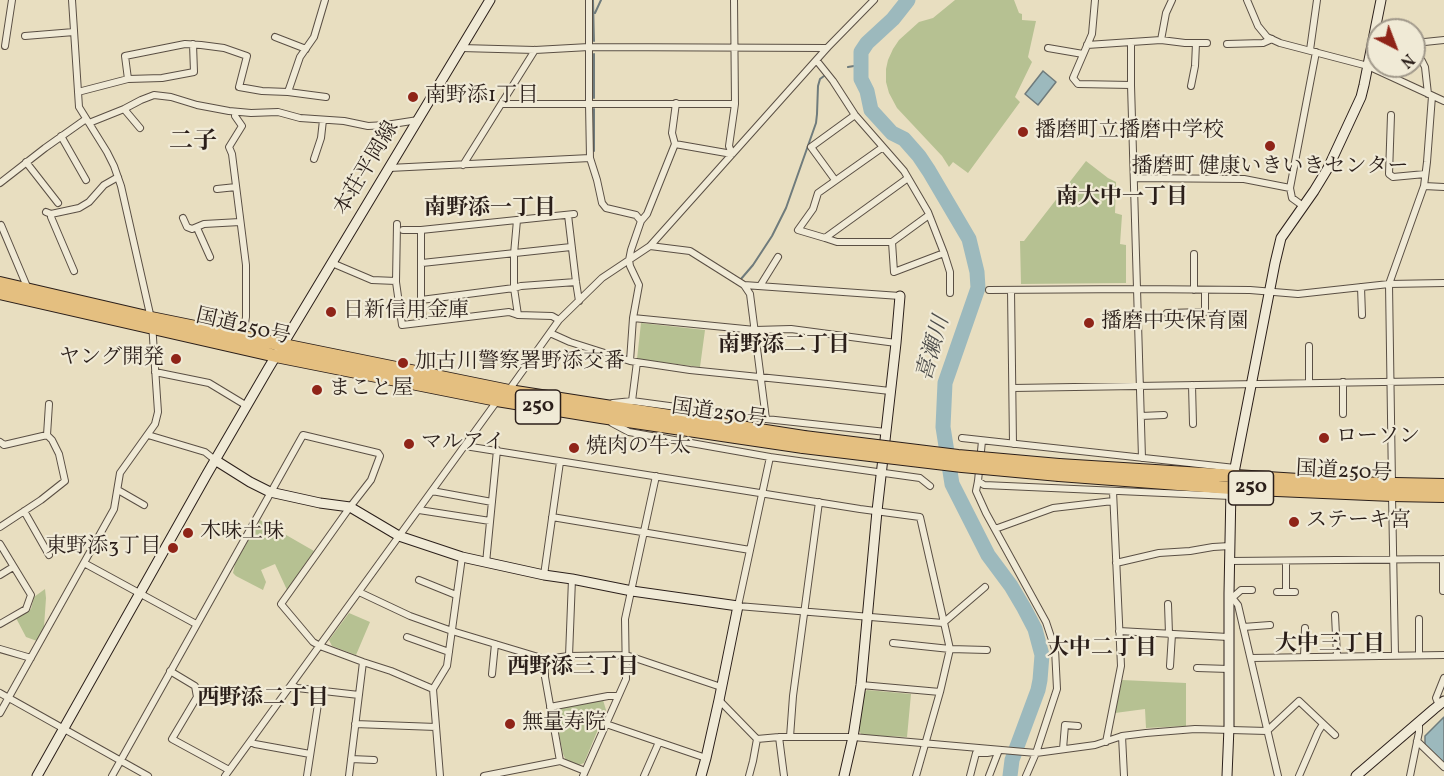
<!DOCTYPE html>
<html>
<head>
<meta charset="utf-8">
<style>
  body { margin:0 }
  #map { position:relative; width:1444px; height:776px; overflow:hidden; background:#e8dec0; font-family:Vollkorn,serif }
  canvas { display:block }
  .north { position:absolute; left:1366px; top:18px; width:60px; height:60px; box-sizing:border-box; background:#f0ead6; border:2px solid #a1998b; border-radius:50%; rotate:138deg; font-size:16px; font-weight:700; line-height:24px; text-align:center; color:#2b1f1a }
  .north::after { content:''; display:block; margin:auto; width:21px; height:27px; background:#8f2418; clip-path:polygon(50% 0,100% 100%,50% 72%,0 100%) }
</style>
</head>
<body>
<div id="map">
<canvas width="1444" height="776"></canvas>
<div class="north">N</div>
</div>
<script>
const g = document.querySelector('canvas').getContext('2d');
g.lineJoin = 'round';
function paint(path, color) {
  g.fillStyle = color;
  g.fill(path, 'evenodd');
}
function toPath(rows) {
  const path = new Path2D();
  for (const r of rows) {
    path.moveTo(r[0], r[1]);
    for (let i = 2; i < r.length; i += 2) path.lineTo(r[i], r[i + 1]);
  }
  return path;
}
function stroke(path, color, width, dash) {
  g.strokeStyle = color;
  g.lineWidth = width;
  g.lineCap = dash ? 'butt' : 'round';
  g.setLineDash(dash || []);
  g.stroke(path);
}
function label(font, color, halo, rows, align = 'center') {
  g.font = font + ' Vollkorn,"Noto Serif JP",serif';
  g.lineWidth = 4.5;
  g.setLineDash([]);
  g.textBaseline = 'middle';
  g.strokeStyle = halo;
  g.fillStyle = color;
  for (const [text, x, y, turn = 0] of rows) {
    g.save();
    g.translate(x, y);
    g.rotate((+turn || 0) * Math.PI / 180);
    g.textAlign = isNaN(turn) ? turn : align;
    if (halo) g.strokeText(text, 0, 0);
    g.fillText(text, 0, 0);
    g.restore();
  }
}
const green = toPath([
  [955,0,1014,0,1019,13,1022,14,1022,20,1036,21,1028,57,1032,62,1015,97,1020,102,968,173,953,162,949,167,942,156,897,108,889,93,886,82,886,69,888,60,893,49,899,40,919,22,933,18],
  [1086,161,1108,178,1116,182,1115,213,1122,215,1120,244,1126,245,1126,283,1021,284,1020,241,1024,241],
  [641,323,705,330,700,367,637,359],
  [260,520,314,551,287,590,275,564,261,570,266,582,263,590,236,576,233,573,235,564],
  [45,589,46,598,44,627,37,641,26,637,16,618,31,609,34,597],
  [349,613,370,622,356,655,332,646,329,640],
  [1122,680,1186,683,1186,726,1146,728,1145,709,1115,713],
  [867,690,911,694,907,737,862,735,859,731,864,693],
  [603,700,606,710,584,763,579,765,566,760,563,754,555,713,561,708]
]);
const water = toPath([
  [1043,71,1056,82,1038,105,1025,94,1043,71],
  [1444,717,1444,763,1425,745,1425,736,1444,717]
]);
const stream = toPath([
  [593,0,594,41],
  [595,13,601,0],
  [848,67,860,65],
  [594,98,594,54],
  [594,151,594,109],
  [741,279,753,265,772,236,786,208,816,123,817,114,818,86,820,79,824,76]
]);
const river = toPath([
  [908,0,893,19,867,43,861,52,861,79,867,91,871,110,892,133,904,139,919,156,929,171,969,239,977,272,978,288,945,383,943,427,952,484,988,555,1011,586,1024,608,1035,629,1042,655,1040,680,1038,690,1012,760,1010,776]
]);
const street = toPath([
  [589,0,589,104,590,158,597,180,602,203,606,208,636,215,641,221,631,250,629,260,630,266,639,285,633,318],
  [1095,0,1092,34,1073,78,1078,84,1131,85,1142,458],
  [1247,0,1258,26,1267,37,1280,43,1368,66,1444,101],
  [25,36,74,32],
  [275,37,306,49],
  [1161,40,1166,13,1172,0],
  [1227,44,1263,43,1272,39],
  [1087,45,1161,40,1185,43,1207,43],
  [1414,45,1415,43,1444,40],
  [5,46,12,0],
  [461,48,535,50,589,47,827,48],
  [1048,48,1083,54],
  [1310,50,1317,0],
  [1414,51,1422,61,1425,67,1428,94],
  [817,61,833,81,855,115,904,171,928,212,944,253,950,272,950,293],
  [128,79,125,56,185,44,201,45,224,48,247,56,239,87,262,91,288,92,326,97],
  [1131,85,1131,42],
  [1191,86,1195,66,1196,43],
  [78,92,128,79,162,78,194,72,193,44],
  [288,92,300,57,314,37,325,0],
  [502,104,735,104],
  [124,109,140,128],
  [235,112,235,116,242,126,229,147,232,154,246,265,246,317,243,336],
  [1391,115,1389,174,1393,177,1425,174],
  [89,123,124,109,141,100,154,95,171,97,197,105,229,111,251,113,278,112,300,118,344,121,368,126,386,125,418,120],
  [61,136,86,180],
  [675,144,732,154,729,146,735,104,734,0],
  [883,147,818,193,813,209,798,230,825,238,908,178],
  [314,159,321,138,323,120],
  [26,162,58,203],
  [463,165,535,50],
  [389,168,590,158],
  [1134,178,1244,179,1290,188],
  [835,180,811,147,855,115],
  [0,183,45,148,86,119],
  [1424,186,1444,187],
  [217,189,236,187],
  [1303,206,1292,198,1290,188,1316,52],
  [46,212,51,214,79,208,89,202,104,185,118,177],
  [51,214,51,217,74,271],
  [568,215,576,282,579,301],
  [183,218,187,227,192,229,204,224,240,222],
  [517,220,514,254,514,288,518,315],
  [641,221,647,214,675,144,672,133,676,103],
  [397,224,396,282,402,325,509,312,518,315,552,316,559,320],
  [1,225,28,289],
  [197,228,210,257],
  [403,230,421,230,574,214],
  [421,230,421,300,423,322],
  [825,238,837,242,892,242,929,215],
  [892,242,894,272,944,253],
  [650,246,690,251,744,285,750,294,766,419],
  [332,263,372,280,396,281],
  [422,263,571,247],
  [744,285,900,296],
  [760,286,778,257],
  [1361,287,1362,315],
  [989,290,1137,289,1250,290,1298,294,1389,284,1444,283],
  [1011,290,1013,444],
  [1194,290,1194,254],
  [421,300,514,288,521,286,576,282],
  [1167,313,1205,312,1205,290],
  [550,333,570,342,630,361,690,370,828,384,890,391],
  [1309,346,1309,383],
  [630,361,633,318,755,330,791,329,896,343],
  [155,372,209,383,247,406],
  [1343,382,1343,414],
  [1192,385,1193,424],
  [1013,388,1444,381],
  [509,390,559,320,602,278,650,246,827,48,874,0],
  [632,401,637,362],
  [613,403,632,401,766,419,886,432],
  [1141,416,1164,415],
  [612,423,629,432,770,457,920,478,930,486],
  [148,435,205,452,215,460],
  [962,438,1235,468],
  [982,441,978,481,976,491,986,513,1046,622,1055,649,1057,689,1036,753,1026,776],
  [0,442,4,445,47,435],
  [465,446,860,509,920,517,950,649,940,692,916,776],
  [770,457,738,606,943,623,985,587],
  [978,481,984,485,1231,496],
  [1392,484,1389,284,1424,186,1427,162,1432,96],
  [118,490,144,505],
  [432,491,492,502],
  [1392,495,1395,655],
  [419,510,490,521],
  [24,511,49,555],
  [552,517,750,550],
  [0,527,41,500,65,481,59,454,52,440,47,435,49,404],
  [995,529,1053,508,1113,501],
  [0,544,31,595,26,609,0,624],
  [1230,561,1444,559],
  [1286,561,1286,592],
  [84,563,196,624],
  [486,563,497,450],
  [1116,563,1159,553,1190,551,1213,547,1230,546],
  [0,575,13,567],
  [544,575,560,462],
  [419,580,456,595],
  [1443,591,1443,559],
  [359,592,410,616,452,631,545,659,569,656,626,655,721,687],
  [1277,592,1295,592],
  [1230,595,1238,605,1278,776],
  [1232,598,1241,590,1252,590],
  [1168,604,1169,634],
  [1335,615,1337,656],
  [1419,619,1419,655],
  [1243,627,1270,625],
  [1119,631,1228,637],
  [407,637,449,652],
  [893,643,950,649,987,650],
  [0,649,31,658],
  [569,656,572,579],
  [1304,657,1305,628],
  [1251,658,1444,655],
  [545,659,545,677,560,761],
  [1170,666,1172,634],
  [1197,668,1229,669],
  [170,671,195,686,197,697,172,739,229,770],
  [492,674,495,644],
  [292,685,297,688,359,695],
  [861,685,940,692],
  [0,693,148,776],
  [719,700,757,739,779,737,853,737,1036,753,1095,745,1122,736,1146,733,1195,729,1267,731,1299,701,1335,735],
  [1439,705,1436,698,1444,678],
  [550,707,608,696,618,696],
  [0,713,114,509,120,473,155,424,158,412,152,323,121,186,114,166,107,152,79,107,72,0],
  [355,724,436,727],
  [606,724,706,758],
  [1122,736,1124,776],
  [779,737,784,776],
  [790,737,793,696,819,502],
  [1417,741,1444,767],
  [250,742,255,744,310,754],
  [1106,742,1121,666,1113,491],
  [1063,749,1065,725,1078,726],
  [351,759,374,760],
  [112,776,303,435,378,453,380,456,371,480,350,507,281,604,313,642,320,646,363,662,391,671,433,689],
  [225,776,497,401],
  [307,776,320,691],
  [349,776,363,662],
  [440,776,433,689,447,666,462,557],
  [484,776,560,761,585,771],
  [583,776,626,679,625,619,656,476],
  [644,776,659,742],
  [749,776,753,761,757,739],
  [970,776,976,753,987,753,999,751],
  [989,776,999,750],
  [1299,776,1318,732,1323,724],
  [1410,776,1419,732,1419,722]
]);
const secondary = toPath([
  [215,460,250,482,270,492,320,503,350,507,399,536,462,557,544,575,572,579,632,591,738,606,719,700,706,758,701,776],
  [37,776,207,474,268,369,490,0],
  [844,776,853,737,861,685,877,511,896,343,900,296],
  [1227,776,1229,727,1229,593,1231,488,1275,263,1281,238,1314,191,1328,168,1361,97,1364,85,1381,0],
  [1356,776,1434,709,1444,701]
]);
const highway = toPath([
  [0,283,151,318,509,391,804,437],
  [0,293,276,356,497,400,601,417,803,447],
  [1059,465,1347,483,1444,485],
  [1059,475,1231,488,1392,495,1444,496]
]);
const highwayBridge = toPath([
  [804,437,958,456,1059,465],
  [803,447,962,466,1059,475]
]);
const markers = [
  [413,97,6,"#8f2418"],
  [1023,132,6,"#8f2418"],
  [1270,146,6,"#8f2418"],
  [331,312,6,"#8f2418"],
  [1089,323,6,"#8f2418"],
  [176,359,6,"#8f2418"],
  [403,363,6,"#8f2418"],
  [317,390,6,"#8f2418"],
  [1324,438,6,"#8f2418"],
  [409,444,6,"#8f2418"],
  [574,448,6,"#8f2418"],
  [1294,522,6,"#8f2418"],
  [188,533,6,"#8f2418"],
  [173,548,6,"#8f2418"],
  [510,724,6,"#8f2418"]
];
const shields = [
  [538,407,45],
  [1251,488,45]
];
const shieldNames = [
  ["250",538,407],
  ["250",1251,488]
];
const poiNames = [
  ["南野添1丁目",425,97],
  ["播磨町立播磨中学校",1035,132],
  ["播磨町 健康いきいきセンター",1270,168,"center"],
  ["日新信用金庫",343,312],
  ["播磨中央保育園",1101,323],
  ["ヤング開発",164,359,"right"],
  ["加古川警察署野添交番",415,363],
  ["まこと屋",329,390],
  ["ローソン",1336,438],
  ["マルアイ",421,444],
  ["焼肉の牛太",586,448],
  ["ステーキ宮",1306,522],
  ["木味土味",200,533],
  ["東野添3丁目",161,548,"right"],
  ["無量寿院",522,724]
];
const streetNames = [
  ["本荘平岡線",368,169,-59],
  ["国道250号",243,328,13],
  ["国道250号",719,415,8],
  ["国道250号",1344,473,3]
];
const neighbourhoodNames = [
  ["南大中一丁目",1122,199],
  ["南野添一丁目",490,210],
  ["南野添二丁目",784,347],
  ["大中三丁目",1330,646],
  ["大中二丁目",1102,650],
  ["西野添三丁目",573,669],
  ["西野添二丁目",263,700]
];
const waterNames = [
  ["喜瀬川",935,349,-74]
];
const quarterNames = [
  ["二子",193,144]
];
paint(green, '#b6c192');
paint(water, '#9cb9bd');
stroke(water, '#6f7b7c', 1.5);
stroke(stream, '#6f7b7c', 2);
stroke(river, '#9cb9bd', 15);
stroke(street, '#5a4f44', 8);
stroke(secondary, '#2b1f1a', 11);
stroke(highway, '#2b1f1a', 14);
stroke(street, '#f0ead6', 6);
stroke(secondary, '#f0ead6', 9);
stroke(highway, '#e4bf80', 12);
stroke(highwayBridge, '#2b1f1a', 14, []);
stroke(highwayBridge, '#e4bf80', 12);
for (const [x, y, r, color] of markers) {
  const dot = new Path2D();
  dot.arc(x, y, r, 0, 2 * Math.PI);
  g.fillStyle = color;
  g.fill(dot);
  stroke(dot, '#f0ead6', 2);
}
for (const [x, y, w] of shields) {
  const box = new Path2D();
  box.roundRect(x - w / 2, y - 17, w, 34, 4.5);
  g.fillStyle = '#f0ead6';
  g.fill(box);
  stroke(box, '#2b1f1a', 1.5);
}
label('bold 20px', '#2b1f1a', null, shieldNames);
label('21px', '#2b1f1a', '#f0ead6', poiNames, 'left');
label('21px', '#2b1f1a', '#f0ead6', streetNames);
label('bold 22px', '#2b1f1a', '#f0ead6', neighbourhoodNames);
label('italic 22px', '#4d4d4b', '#f0ead6', waterNames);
label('bold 24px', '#2b1f1a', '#f0ead6', quarterNames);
</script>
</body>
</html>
